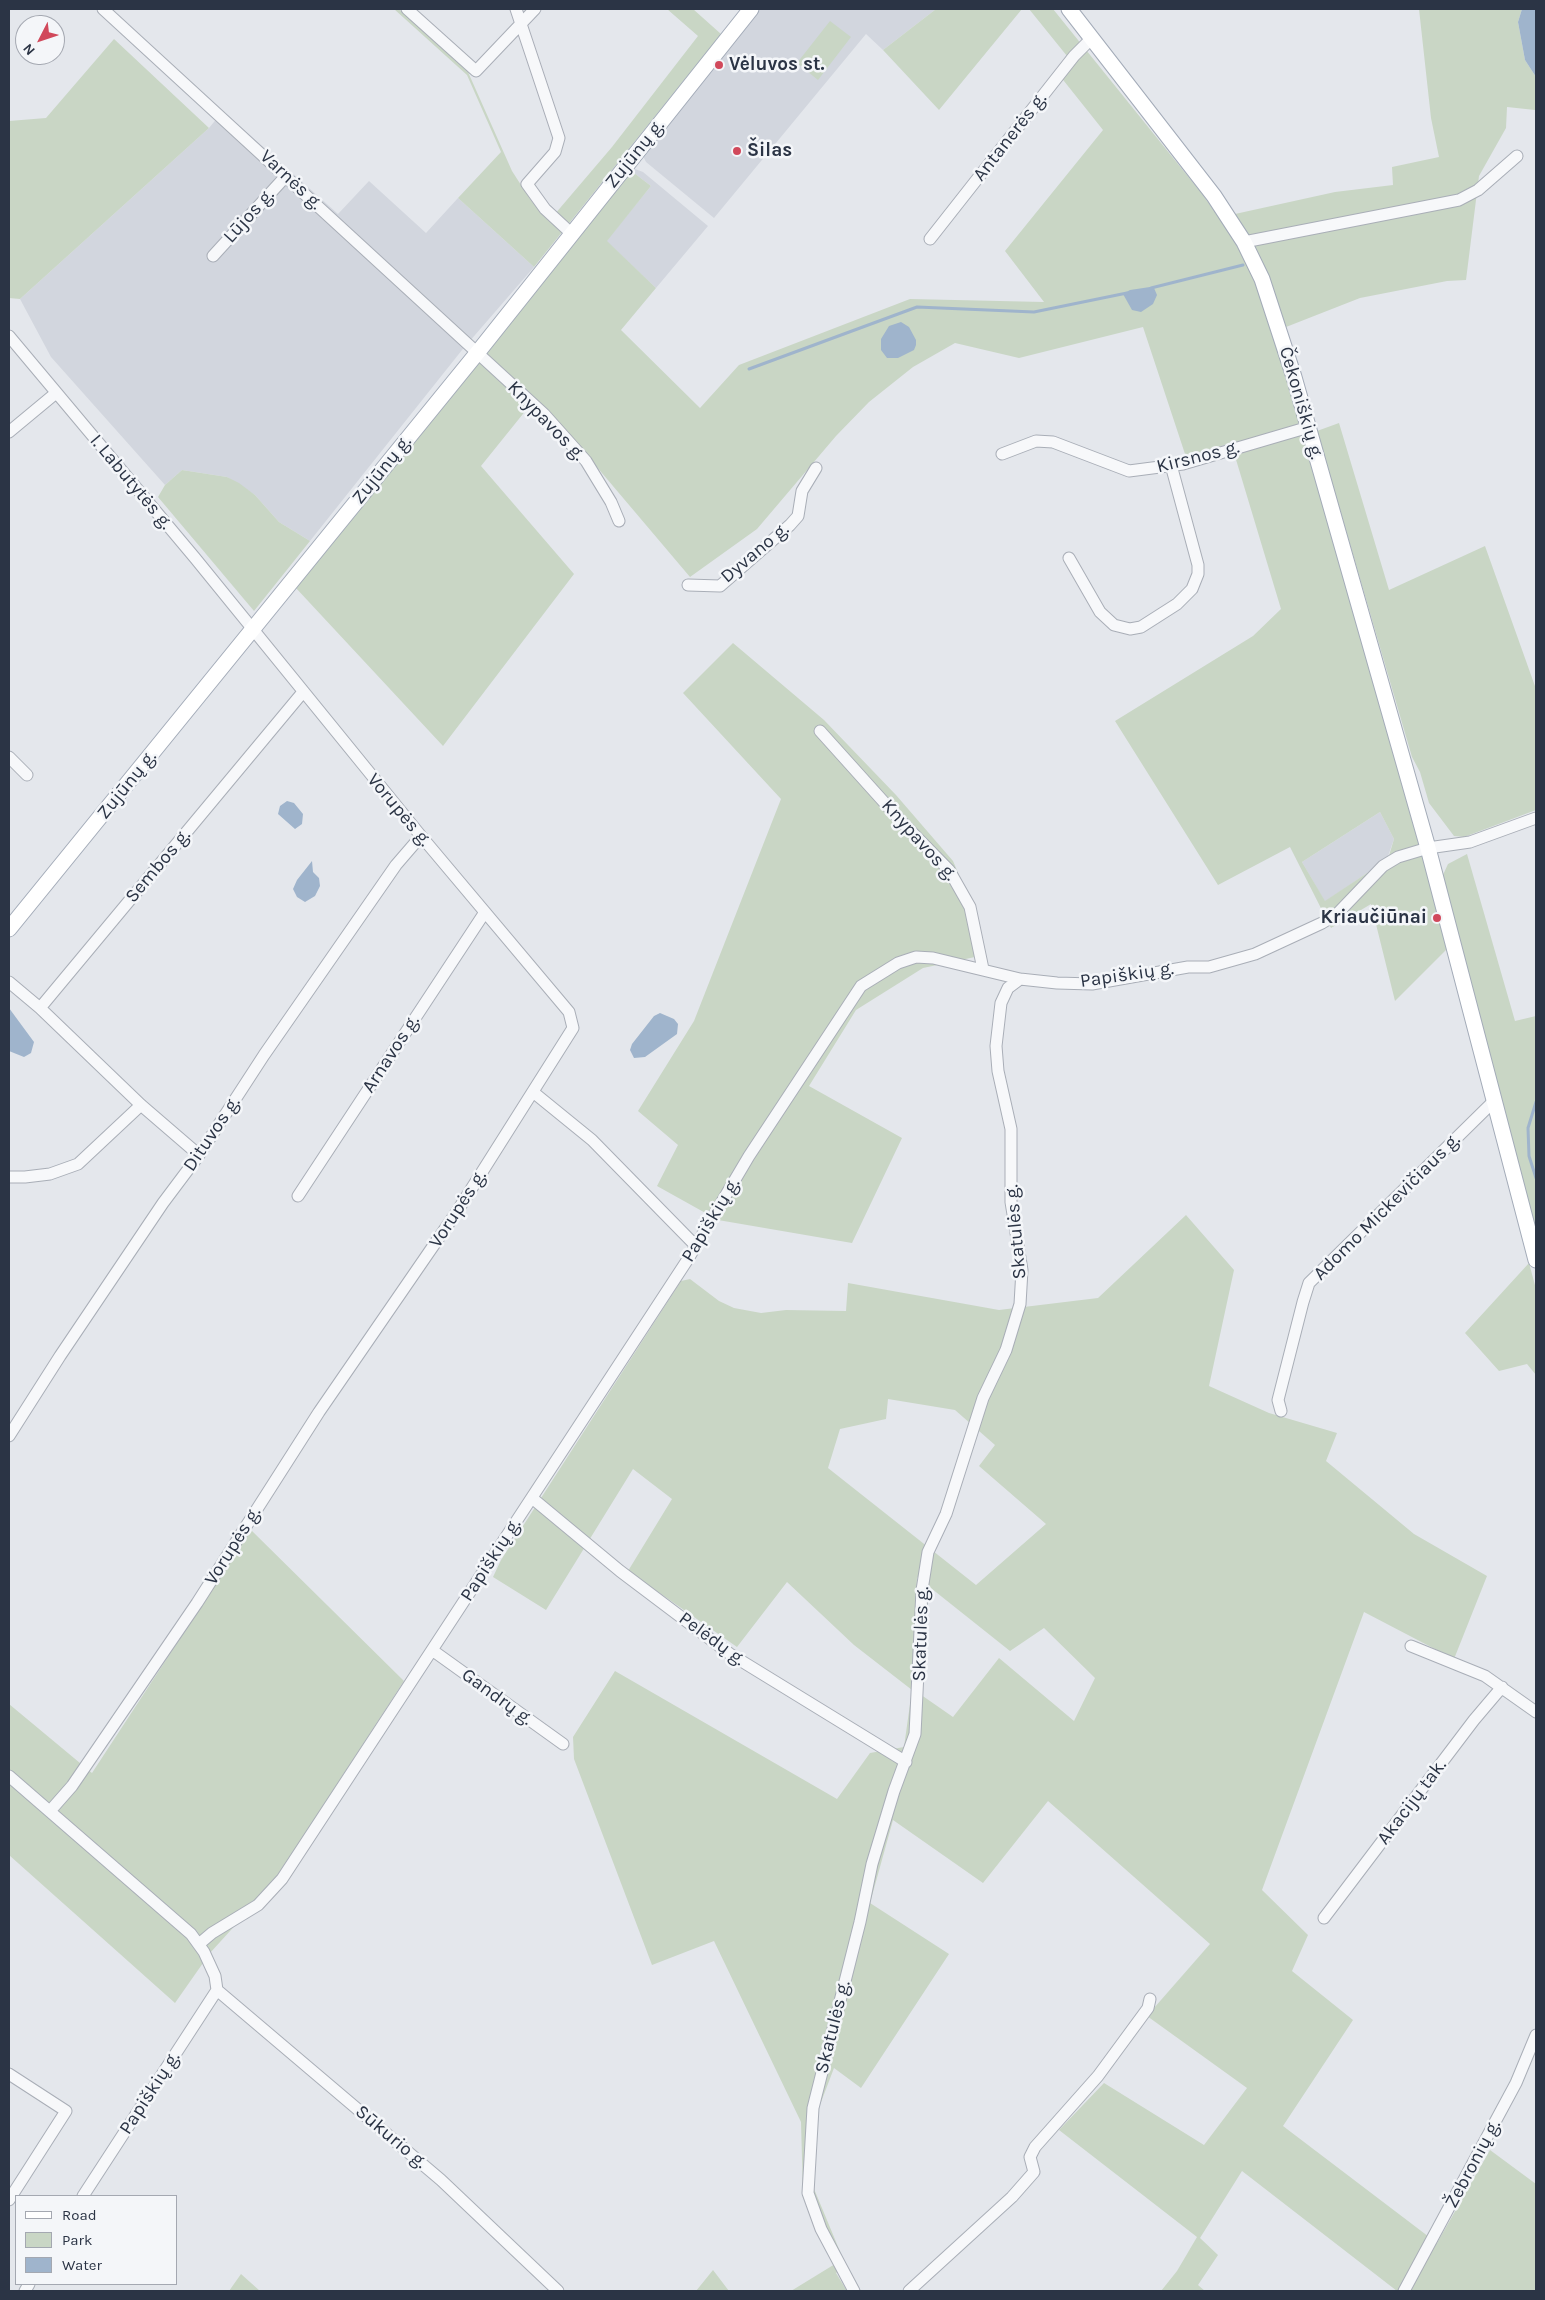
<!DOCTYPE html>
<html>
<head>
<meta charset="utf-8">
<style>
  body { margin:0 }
  #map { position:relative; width:1545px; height:2300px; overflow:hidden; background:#e4e7ec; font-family:Karla,sans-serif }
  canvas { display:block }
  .frame { position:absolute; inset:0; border:10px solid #2b3445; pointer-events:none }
  .legend { position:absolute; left:15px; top:2195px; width:162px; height:90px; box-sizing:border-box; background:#f4f6f9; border:1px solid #a4a8b1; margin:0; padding:6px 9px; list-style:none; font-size:15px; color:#2b3445 }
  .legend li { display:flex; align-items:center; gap:10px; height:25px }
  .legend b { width:25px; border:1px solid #a4a8b1 }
  .north { position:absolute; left:15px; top:15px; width:50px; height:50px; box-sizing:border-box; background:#f4f6f9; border:1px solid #a4a8b1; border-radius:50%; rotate:229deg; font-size:14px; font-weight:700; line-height:20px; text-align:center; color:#2b3445 }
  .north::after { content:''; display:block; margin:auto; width:18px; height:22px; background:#d1495b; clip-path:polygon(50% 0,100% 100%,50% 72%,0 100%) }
</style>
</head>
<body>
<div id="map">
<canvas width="1545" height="2300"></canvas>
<div class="frame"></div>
<ul class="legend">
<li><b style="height:6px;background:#fff"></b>Road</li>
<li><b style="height:14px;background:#c9d6c5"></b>Park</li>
<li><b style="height:14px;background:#9fb4cc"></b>Water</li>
</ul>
<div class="north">N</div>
</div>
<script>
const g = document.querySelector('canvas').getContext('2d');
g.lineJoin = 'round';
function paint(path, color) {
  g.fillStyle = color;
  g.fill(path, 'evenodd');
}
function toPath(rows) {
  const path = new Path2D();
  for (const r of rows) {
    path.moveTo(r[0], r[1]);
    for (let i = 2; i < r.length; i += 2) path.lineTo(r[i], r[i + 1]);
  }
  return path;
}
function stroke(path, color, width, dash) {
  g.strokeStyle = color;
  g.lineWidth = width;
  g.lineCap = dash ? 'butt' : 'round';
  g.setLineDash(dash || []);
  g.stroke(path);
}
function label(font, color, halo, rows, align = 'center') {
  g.font = font + ' Karla,sans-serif';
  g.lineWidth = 5;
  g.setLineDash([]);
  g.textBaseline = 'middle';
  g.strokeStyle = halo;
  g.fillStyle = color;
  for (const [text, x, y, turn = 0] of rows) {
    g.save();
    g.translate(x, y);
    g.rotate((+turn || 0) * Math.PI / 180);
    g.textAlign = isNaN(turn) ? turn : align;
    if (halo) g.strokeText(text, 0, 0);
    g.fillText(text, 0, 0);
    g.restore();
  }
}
const built = toPath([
  [755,9,936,9,883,50,866,34,714,218,646,162,643,156,679,106,703,82,722,57,734,34],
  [223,111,338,214,369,181,426,233,458,198,534,267,462,350,310,541,279,522,255,495,227,477,182,470,165,485,51,357,20,299,209,128],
  [629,169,635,169,643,172,708,226,656,288,606,241,651,186],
  [1380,812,1394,839,1387,859,1325,902,1302,862]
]);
const green = toPath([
  [394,9,399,9,468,72,512,171,530,199,549,221,612,147,698,36,667,9,693,9,721,34,534,267,458,198,501,152,467,75],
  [936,9,1022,9,939,110,883,50],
  [1029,9,1053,9,1203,195,1235,241,1257,285,1297,413,1448,948,1395,1001,1371,904,1331,928,1290,847,1218,885,1115,721,1253,636,1281,609,1231,443,1186,457,1143,327,1019,358,955,343,913,367,869,402,836,436,757,529,690,577,563,427,535,399,481,466,574,574,443,746,295,587,629,169,651,186,607,241,656,288,621,330,700,408,739,365,910,299,1044,302,1005,251,1103,130,1056,71,1067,56],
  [1380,812,1394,839,1388,859,1325,901,1302,862],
  [1419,9,1522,9,1518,22,1525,60,1536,77,1535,110,1507,107,1506,128,1479,176,1466,280,1447,281,1360,298,1286,327,1267,274,1235,214,1335,192,1393,185,1392,167,1439,157,1431,118],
  [830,21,851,37,818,80,797,63],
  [114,39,209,128,20,299,9,298,9,121,46,118],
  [1339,423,1389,590,1485,546,1536,689,1536,810,1464,837,1454,836,1429,803,1420,772,1412,757,1317,431],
  [182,470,227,477,239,483,255,495,279,522,310,541,254,611,158,497,165,485],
  [733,643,824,720,896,795,953,861,975,912,975,957,923,968,856,1010,809,1086,902,1138,852,1243,718,1220,657,1186,678,1145,638,1111,694,1021,781,799,683,693],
  [1467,854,1515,1021,1536,1016,1536,1243,1442,877,1448,864],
  [1186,1215,1234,1270,1209,1386,1269,1413,1337,1433,1326,1461,1414,1534,1487,1576,1454,1659,1364,1612,1262,1890,1308,1935,1292,1971,1353,2020,1283,2126,1437,2243,1490,2150,1536,2184,1536,2291,1397,2291,1242,2171,1200,2238,1218,2255,1198,2285,1205,2291,1161,2291,1177,2271,1197,2237,1059,2130,1104,2083,1204,2145,1247,2088,1147,2016,1210,1944,1048,1801,983,1883,893,1820,870,1903,949,1954,861,2088,834,2068,818,2110,812,2184,846,2266,836,2273,847,2291,791,2291,835,2264,803,2195,801,2122,714,1941,652,1965,574,1759,573,1737,615,1671,837,1799,870,1753,904,1747,912,1690,854,1645,787,1582,737,1647,628,1571,672,1499,633,1469,546,1610,493,1577,501,1560,681,1281,690,1279,719,1301,734,1308,761,1313,786,1310,846,1311,848,1283,999,1310,1098,1298],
  [888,1399,955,1410,995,1445,979,1466,1046,1524,976,1585,828,1468,840,1429,886,1419],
  [917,1577,1010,1651,1044,1628,1095,1678,1074,1721,999,1658,953,1717,917,1692,915,1634],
  [1529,1263,1536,1289,1536,1375,1527,1364,1499,1371,1465,1333],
  [251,1530,404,1681,271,1886,210,1953,175,2003,9,1855,9,1704,92,1773],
  [713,2270,729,2291,696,2291],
  [241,2274,260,2291,229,2291]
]);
const water = toPath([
  [1522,9,1536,9,1536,77,1525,60,1518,22],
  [1150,287,1154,288,1157,295,1153,304,1141,312,1132,310,1123,294,1130,290],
  [901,322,909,327,916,340,916,345,914,350,898,358,887,358,881,350,881,339,889,326],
  [287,801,294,803,303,814,302,824,295,829,278,814,280,806],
  [312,861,313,872,319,878,320,886,315,896,305,902,297,897,293,889,297,880],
  [9,1008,34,1042,31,1053,24,1057,9,1051],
  [660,1013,674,1019,678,1024,677,1034,645,1057,634,1058,630,1050,632,1044,654,1016]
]);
const stream = toPath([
  [1151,288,1243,265],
  [749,369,917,307,1034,312,1127,293],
  [1536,1102,1528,1128,1529,1156,1536,1178]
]);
const minor = toPath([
  [103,9,544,414,586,461,611,502,619,521],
  [407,9,476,71,535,9],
  [516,9,559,138,555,152,527,184,545,209,572,234],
  [930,239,1074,56,1092,38],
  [1244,242,1459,200,1478,190,1517,156],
  [213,256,286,176],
  [9,336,195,558,421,836,569,1012,573,1028,458,1210,319,1412,197,1603,72,1786,50,1811],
  [9,432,56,393],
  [1002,454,1036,441,1053,442,1129,471,1183,464,1309,427],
  [1069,558,1100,612,1114,625,1130,629,1141,627,1177,604,1192,589,1198,574,1198,565,1171,465],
  [688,585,720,586,790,525,798,516,802,491,816,468],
  [820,731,900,820,949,870,970,907,983,969],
  [9,757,27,775],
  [9,982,40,1008,141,1105,199,1155],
  [40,1008,303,692],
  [533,1092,592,1140,695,1245],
  [9,1177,25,1177,50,1174,78,1164,141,1105],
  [298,1196,485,912],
  [1281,1411,1278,1400,1303,1302,1309,1283,1494,1101],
  [9,1436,60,1356,163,1203,199,1155,264,1055,396,865,421,836],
  [532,1498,620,1571,730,1654,906,1762],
  [1411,1646,1485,1676,1536,1712],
  [432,1650,563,1744],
  [9,1776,191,1934,204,1952,215,1976,217,1990],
  [1324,1918,1474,1720,1502,1687],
  [199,1944,212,1933,258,1905,282,1879,688,1259,749,1156,861,986,898,963,916,957,933,958,1020,979,1057,983,1092,984,1188,967,1209,967,1255,954,1322,923,1337,914,1383,866,1398,857,1428,848,1470,842,1536,818],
  [217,1990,441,2180,558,2291],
  [9,2074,66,2111,9,2200],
  [83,2196,217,1990],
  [25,2291,29,2284],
  [854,2291,821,2229,808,2193,813,2108,860,1922,872,1864,894,1791,915,1734,922,1590,928,1552,946,1514,983,1398,1006,1350,1020,1304,1022,1270,1011,1202,1011,1129,998,1071,996,1046,1001,1003,1008,988,1020,979],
  [909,2291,1012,2197,1034,2172,1030,2157,1035,2147,1098,2076,1148,2008,1150,1999],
  [1404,2291,1516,2083,1536,2035]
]);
const major = toPath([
  [1069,9,1214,196,1244,242,1262,279,1294,377,1428,848,1536,1260],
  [9,929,478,352,751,9]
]);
const markers = [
  [719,65,5,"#d1495b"],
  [737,151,5,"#d1495b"],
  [1437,918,5,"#d1495b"]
];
const poiNames = [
  ["Vėluvos st.",729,65],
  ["Šilas",747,151],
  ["Kriaučiūnai",1427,918,"right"]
];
const streetNames = [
  ["Antanerės g.",1010,137,-52],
  ["Zujūnų g.",635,154,-51],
  ["Varnės g.",291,180,43],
  ["Lūjos g.",249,216,-48],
  ["Čekoniškių g.",1301,403,74],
  ["Knypavos g.",546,421,46],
  ["Kirsnos g.",1198,457,-14],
  ["Zujūnų g.",382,470,-51],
  ["I. Labutytės g.",131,482,50],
  ["Dyvano g.",755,553,-40],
  ["Zujūnų g.",127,785,-51],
  ["Vorupės g.",399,810,50],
  ["Knypavos g.",919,840,48],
  ["Sembos g.",158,866,-50],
  ["Papiškių g.",1127,975,-8],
  ["Arnavos g.",391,1054,-57],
  ["Dituvos g.",212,1134,-56],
  ["Adomo Mickevičiaus g.",1387,1207,-45],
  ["Vorupės g.",458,1209,-57],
  ["Papiškių g.",711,1220,-59],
  ["Skatulės g.",1016,1232,-95],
  ["Vorupės g.",233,1546,-58],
  ["Papiškių g.",491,1560,-57],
  ["Skatulės g.",921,1634,-88],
  ["Pelėdų g.",712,1639,36],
  ["Gandrų g.",497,1697,36],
  ["Akacijų tak.",1412,1802,-53],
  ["Skatulės g.",833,2027,-76],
  ["Papiškių g.",150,2093,-57],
  ["Sūkurio g.",391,2137,40],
  ["Žebronių g.",1473,2164,-62]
];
paint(built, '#d2d6de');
paint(green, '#c9d6c5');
paint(water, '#9fb4cc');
stroke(stream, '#9fb4cc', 3);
stroke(minor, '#a9aeb7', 13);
stroke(major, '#a3abb8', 17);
stroke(minor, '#f7f8fa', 11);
stroke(major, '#fff', 15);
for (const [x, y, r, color] of markers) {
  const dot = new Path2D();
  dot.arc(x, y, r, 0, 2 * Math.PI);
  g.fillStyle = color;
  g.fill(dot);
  stroke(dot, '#f4f6f9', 2);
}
label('bold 19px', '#2b3445', '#f4f6f9', poiNames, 'left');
label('19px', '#2b3445', '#f4f6f9', streetNames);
</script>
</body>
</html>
